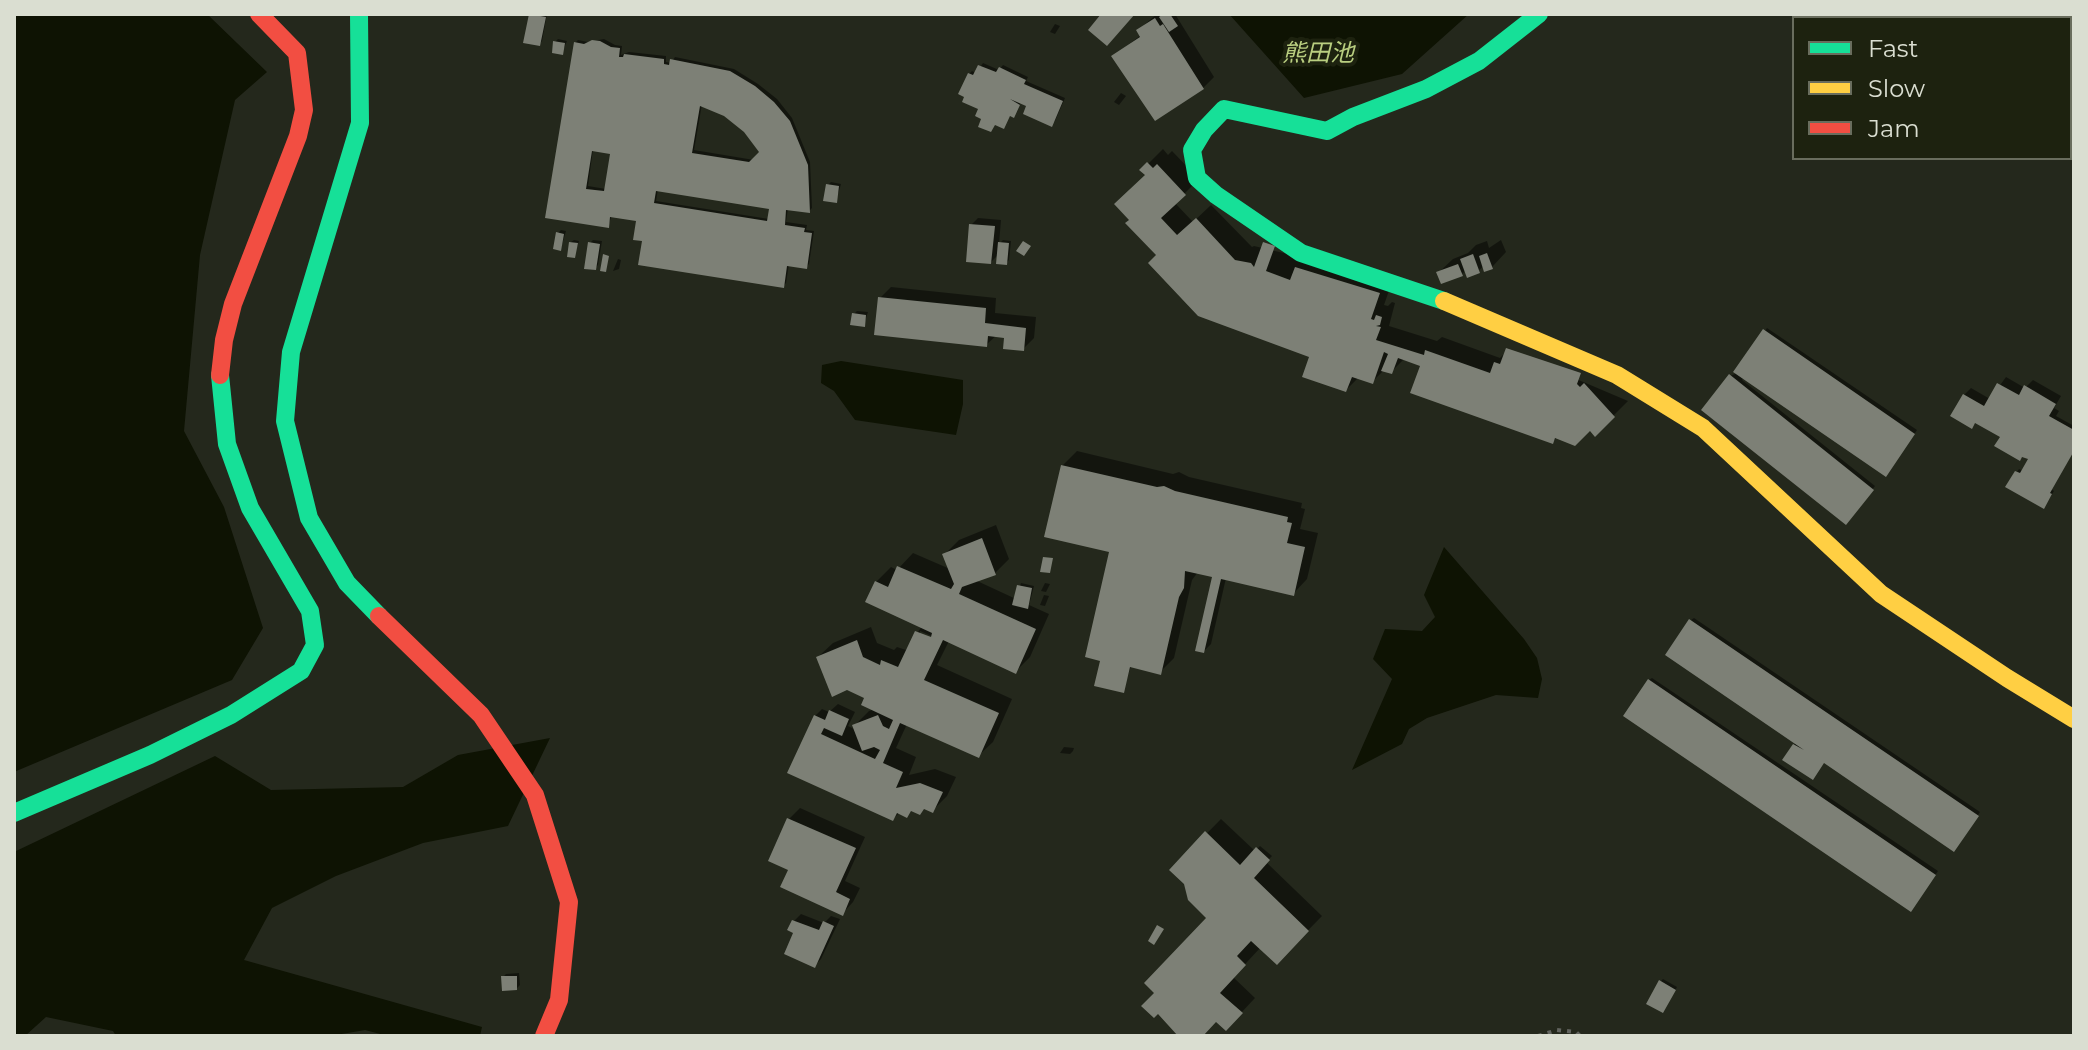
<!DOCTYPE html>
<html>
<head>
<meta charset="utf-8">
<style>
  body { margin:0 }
  #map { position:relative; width:2088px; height:1050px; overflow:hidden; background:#24281c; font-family:Montserrat,sans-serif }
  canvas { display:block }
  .frame { position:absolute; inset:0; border:16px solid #daded1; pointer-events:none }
  .legend { position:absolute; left:1792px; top:16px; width:280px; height:144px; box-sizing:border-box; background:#1d220f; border:2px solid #696d5d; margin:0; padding:10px 14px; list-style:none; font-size:24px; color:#daded1 }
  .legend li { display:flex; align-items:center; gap:16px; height:40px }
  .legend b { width:40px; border:2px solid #696d5d }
</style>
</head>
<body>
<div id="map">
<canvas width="2088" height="1050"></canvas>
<div class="frame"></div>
<ul class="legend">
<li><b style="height:10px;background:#16e098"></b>Fast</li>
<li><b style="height:10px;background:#ffcf43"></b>Slow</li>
<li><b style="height:10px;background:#f24e42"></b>Jam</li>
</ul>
</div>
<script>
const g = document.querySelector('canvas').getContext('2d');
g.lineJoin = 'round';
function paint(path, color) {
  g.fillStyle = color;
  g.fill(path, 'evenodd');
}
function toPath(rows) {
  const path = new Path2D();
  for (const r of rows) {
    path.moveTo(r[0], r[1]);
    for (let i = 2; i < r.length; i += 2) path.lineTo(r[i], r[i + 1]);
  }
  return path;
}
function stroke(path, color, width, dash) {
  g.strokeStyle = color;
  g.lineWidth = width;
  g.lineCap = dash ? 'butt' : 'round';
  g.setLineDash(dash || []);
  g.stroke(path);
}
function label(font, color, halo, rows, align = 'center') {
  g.font = font + ' Montserrat,"Noto Sans JP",sans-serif';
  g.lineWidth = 8;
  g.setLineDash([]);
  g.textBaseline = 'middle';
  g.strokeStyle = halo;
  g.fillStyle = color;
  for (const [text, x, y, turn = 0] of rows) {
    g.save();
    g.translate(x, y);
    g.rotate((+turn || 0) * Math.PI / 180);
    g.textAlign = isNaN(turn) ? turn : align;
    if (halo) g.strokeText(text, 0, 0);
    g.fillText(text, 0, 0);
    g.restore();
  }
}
const water = toPath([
  [14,14,207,14,267,72,235,100,200,255,184,431,224,507,263,628,232,680,14,772],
  [1229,14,1469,14,1402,74,1304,98],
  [841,361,963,380,963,404,956,435,855,420,834,391,821,383,822,365],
  [1444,547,1524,639,1537,658,1542,679,1538,698,1496,695,1427,718,1409,729,1402,744,1352,770,1392,679,1373,659,1385,629,1422,631,1435,617,1424,595],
  [550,738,508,826,423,843,336,876,272,908,244,960,482,1027,480,1036,388,1036,365,1030,330,1036,116,1036,113,1031,46,1017,25,1036,14,1036,14,852,215,756,271,790,403,787,458,755]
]);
const shadow = toPath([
  [547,14,542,41,539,44,531,15],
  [1157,14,1175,14,1214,77,1203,88,1156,118,1114,56,1141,35,1138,30],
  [1055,24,1060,26,1055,34,1050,32],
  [558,39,567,41,562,53,555,42],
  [604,39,615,45,622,46,621,55,629,52,666,56,666,62,671,63,675,57,734,69,758,84,777,99,792,118,810,162,812,208,809,211,788,208,786,222,807,225,806,230,814,231,809,264,806,267,789,264,786,283,783,286,644,240,638,220,612,215,608,226,548,216,575,43,578,40,588,42],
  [702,104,725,114,745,130,761,153,754,160,694,150],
  [593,149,612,152,606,189,588,186],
  [658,189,771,207,769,219,656,201],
  [983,63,999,70,1003,65,1028,77,1026,81,1065,98,1055,121,1052,124,1021,101,1017,112,1011,114,1004,127,983,118,969,74,972,71,976,73],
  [1121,93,1126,96,1119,105,1114,102],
  [1163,149,1168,155,1172,151,1199,179,1175,203,1193,222,1211,205,1252,247,1254,246,1393,279,1384,305,1388,306,1392,302,1395,303,1389,326,1437,341,1442,337,1500,358,1508,350,1628,401,1595,434,1590,429,1557,437,1552,442,1422,365,1405,358,1391,372,1384,370,1372,382,1359,377,1346,390,1312,356,1158,255,1147,175,1142,170],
  [831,182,841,184,836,201,828,185],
  [978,218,1001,220,999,244,1003,240,1011,241,1009,260,1006,263,999,254,991,262,971,225],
  [561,230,566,231,561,248,558,233],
  [574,240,579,241,574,256,571,242],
  [593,240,602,241,598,265,595,268,590,243],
  [1501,240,1506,252,1492,267,1484,266,1478,271,1466,270,1462,274,1438,273,1453,259,1468,253,1476,245,1487,241,1489,248],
  [618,259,621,260,619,269,613,271],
  [891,287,996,298,995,313,1036,317,1034,338,1023,349,1006,336,997,335,986,345,880,298],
  [857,311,868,312,864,324,854,314],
  [1767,328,1917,430,1889,471,1744,377,1742,380,1875,486,1849,520,1730,376,1735,374],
  [2006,377,2025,388,2033,380,2061,396,2054,408,2059,411,2056,416,2074,426,2074,450,2051,489,2054,491,2046,504,2017,472,2019,469,2023,471,2030,458,2003,436,1964,395,1971,388,1990,399],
  [1077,451,1173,474,1179,472,1189,477,1302,503,1301,508,1305,509,1300,529,1318,533,1307,579,1293,594,1226,578,1211,644,1204,651,1217,576,1198,572,1192,580,1174,658,1160,672,1131,666,1123,691,1102,662,1111,550,1062,466],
  [996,525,1009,559,995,573,975,580,1016,599,1021,583,1034,586,1029,605,1049,614,1030,657,1016,671,949,641,937,665,1012,699,993,742,978,756,907,724,896,748,916,757,909,775,935,769,956,777,947,796,932,811,926,807,900,812,893,819,790,772,815,716,822,709,829,712,838,704,855,712,848,726,856,730,854,726,869,711,875,709,867,697,818,657,833,643,871,627,877,643,894,650,897,647,906,650,922,626,876,582,891,567,897,570,913,553,950,569,945,554,959,540],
  [920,631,941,640,920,635],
  [1045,583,1050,584,1046,592,1041,591],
  [1044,595,1049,596,1045,606,1040,605],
  [1694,618,1980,812,1957,847,1824,761,1785,759,1796,742,1691,620],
  [1652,678,1938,871,1914,906,1649,680],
  [1064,747,1074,748,1073,751,1070,754,1060,753],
  [800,808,865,837,845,881,860,888,853,902,843,913,791,869,789,819],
  [1221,819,1255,851,1260,846,1272,856,1266,862,1322,916,1277,962,1261,947,1233,977,1255,998,1240,1014,1216,1019,1201,1036,1181,1036,1157,993,1209,918,1186,883,1171,870],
  [801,914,824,923,831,916,840,919,821,959,814,966,796,932,794,921],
  [519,973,520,985,517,988,503,977,506,974],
  [1663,979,1677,987,1665,1008,1660,982]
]);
const building = toPath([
  [529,14,546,17,540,46,523,43],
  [1101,14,1135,14,1107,46,1088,30],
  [1163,14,1170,14,1178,26,1169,32,1159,17],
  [1155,18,1160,26,1163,24,1204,89,1155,121,1111,56,1140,37,1136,30],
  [592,40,600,41,611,47,620,48,619,57,623,57,624,54,664,59,664,64,669,65,670,59,730,71,755,86,774,102,790,121,808,165,810,213,786,210,785,225,805,228,804,232,812,233,807,269,787,266,784,288,638,265,642,241,633,240,636,221,610,217,609,228,545,218,574,42,584,44],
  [700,106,724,116,744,132,759,152,749,162,692,153],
  [592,151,610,154,604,191,586,189],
  [656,191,769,209,767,221,654,203],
  [553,41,565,43,563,55,552,53],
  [978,65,996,72,999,67,1026,80,1024,84,1063,101,1052,127,1023,114,1026,106,1010,99,1020,105,1014,118,1010,116,1004,129,995,125,991,132,978,127,981,119,975,116,978,109,962,102,964,97,958,94,968,73,973,75],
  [1147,162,1153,168,1157,164,1186,195,1161,218,1177,235,1196,218,1235,260,1251,263,1254,267,1263,242,1275,246,1266,271,1290,280,1295,267,1380,293,1371,319,1374,320,1376,315,1382,317,1380,325,1376,326,1381,327,1376,340,1424,355,1425,350,1490,373,1494,362,1500,364,1506,348,1581,373,1577,384,1580,387,1584,383,1615,417,1595,437,1590,431,1575,446,1555,438,1553,444,1410,393,1420,366,1398,358,1392,374,1381,371,1388,354,1384,352,1373,384,1352,377,1346,392,1302,377,1309,357,1198,316,1148,263,1156,255,1125,223,1129,220,1114,204,1145,175,1139,170],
  [826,184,839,186,837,203,823,201],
  [969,224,995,226,991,264,966,262],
  [556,232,564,234,561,251,553,249],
  [1023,241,1031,246,1024,256,1016,251],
  [569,242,578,243,575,258,567,257],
  [588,242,600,244,596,270,584,269],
  [998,242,1009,243,1007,265,996,264],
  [1487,253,1493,269,1484,272,1479,256],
  [603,254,609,256,606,272,600,271],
  [1473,254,1480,273,1467,278,1460,259],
  [1458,264,1463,276,1441,284,1436,272],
  [878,297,986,308,985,323,1026,328,1024,351,1003,349,1004,338,988,336,987,347,874,335],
  [852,313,866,315,865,327,850,325],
  [1763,329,1915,434,1886,477,1733,372],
  [1729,374,1874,490,1846,525,1701,410],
  [1997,383,2019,395,2024,385,2056,404,2049,416,2074,430,2074,451,2050,493,2052,494,2044,509,2005,487,2015,471,2020,473,2028,459,2022,457,2020,461,1994,446,2000,437,1975,423,1972,429,1950,416,1963,394,1984,406],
  [1061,465,1157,487,1164,486,1175,491,1288,517,1287,522,1292,523,1287,543,1305,547,1294,596,1221,579,1204,653,1195,651,1212,577,1185,571,1184,588,1179,597,1161,675,1130,667,1124,693,1094,686,1100,661,1085,657,1109,552,1044,537],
  [982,538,996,575,962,587,959,594,1036,629,1016,674,943,640,924,680,999,713,979,758,900,723,883,763,903,772,896,788,920,783,943,792,933,813,924,809,920,815,911,811,907,818,897,813,893,821,787,773,814,715,825,720,829,710,849,719,842,736,824,728,821,734,875,759,880,750,874,747,862,751,852,725,878,715,883,726,889,729,893,720,861,705,864,698,847,690,832,697,816,657,857,640,863,657,880,665,881,660,898,667,915,631,931,637,932,633,865,602,875,581,888,587,897,566,951,589,954,584,942,554],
  [1043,557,1053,558,1050,573,1040,572],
  [1017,585,1032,588,1028,609,1012,605],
  [1689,619,1979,816,1954,852,1824,763,1813,780,1782,760,1793,744,1804,750,1665,655],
  [1648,679,1936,875,1911,912,1623,716],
  [787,818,856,848,836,892,850,899,843,916,780,887,788,870,768,861],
  [1205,831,1240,865,1256,847,1270,860,1254,878,1309,931,1277,965,1251,941,1237,956,1246,965,1220,993,1243,1013,1226,1031,1216,1022,1203,1036,1178,1036,1158,1014,1154,1018,1141,1006,1154,993,1144,983,1206,918,1188,900,1184,884,1169,870],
  [792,920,819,930,823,921,834,926,815,968,784,954,793,933,787,930],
  [1157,925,1164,929,1154,945,1148,941],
  [501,976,517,976,517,990,502,991],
  [1659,980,1676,990,1663,1013,1646,1004]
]);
const path = toPath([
  [1538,1036,1557,1030,1576,1032,1580,1036]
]);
const street = toPath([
  [1978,14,1983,18],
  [2070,102,2074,106]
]);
const fast = toPath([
  [359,14,360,123,291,352,285,421,309,518,347,583,379,616],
  [1444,301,1301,253,1216,195,1197,178,1192,150,1204,130,1224,109,1327,131,1353,117,1426,89,1479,61,1539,14],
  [14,813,150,755,231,715,301,671,315,645,310,611,250,508,227,444,220,375]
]);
const slow = toPath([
  [1444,301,1617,375,1703,428,1881,594,2007,678,2074,719]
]);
const jam = toPath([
  [220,375,224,340,233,304,298,136,304,110,297,53,259,14],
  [379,616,481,715,535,795,569,902,559,1000,544,1036]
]);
const waterNames = [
  ["熊田池",1318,54]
];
paint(water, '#0e1303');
paint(shadow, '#0007');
paint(building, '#7d8076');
stroke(path, '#62645f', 4, [4, 6]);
stroke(street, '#555752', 28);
stroke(fast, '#16e098', 18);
stroke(slow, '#ffcf43', 18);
stroke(jam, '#f24e42', 18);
label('italic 24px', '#b9ce80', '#1d220f', waterNames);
</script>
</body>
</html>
